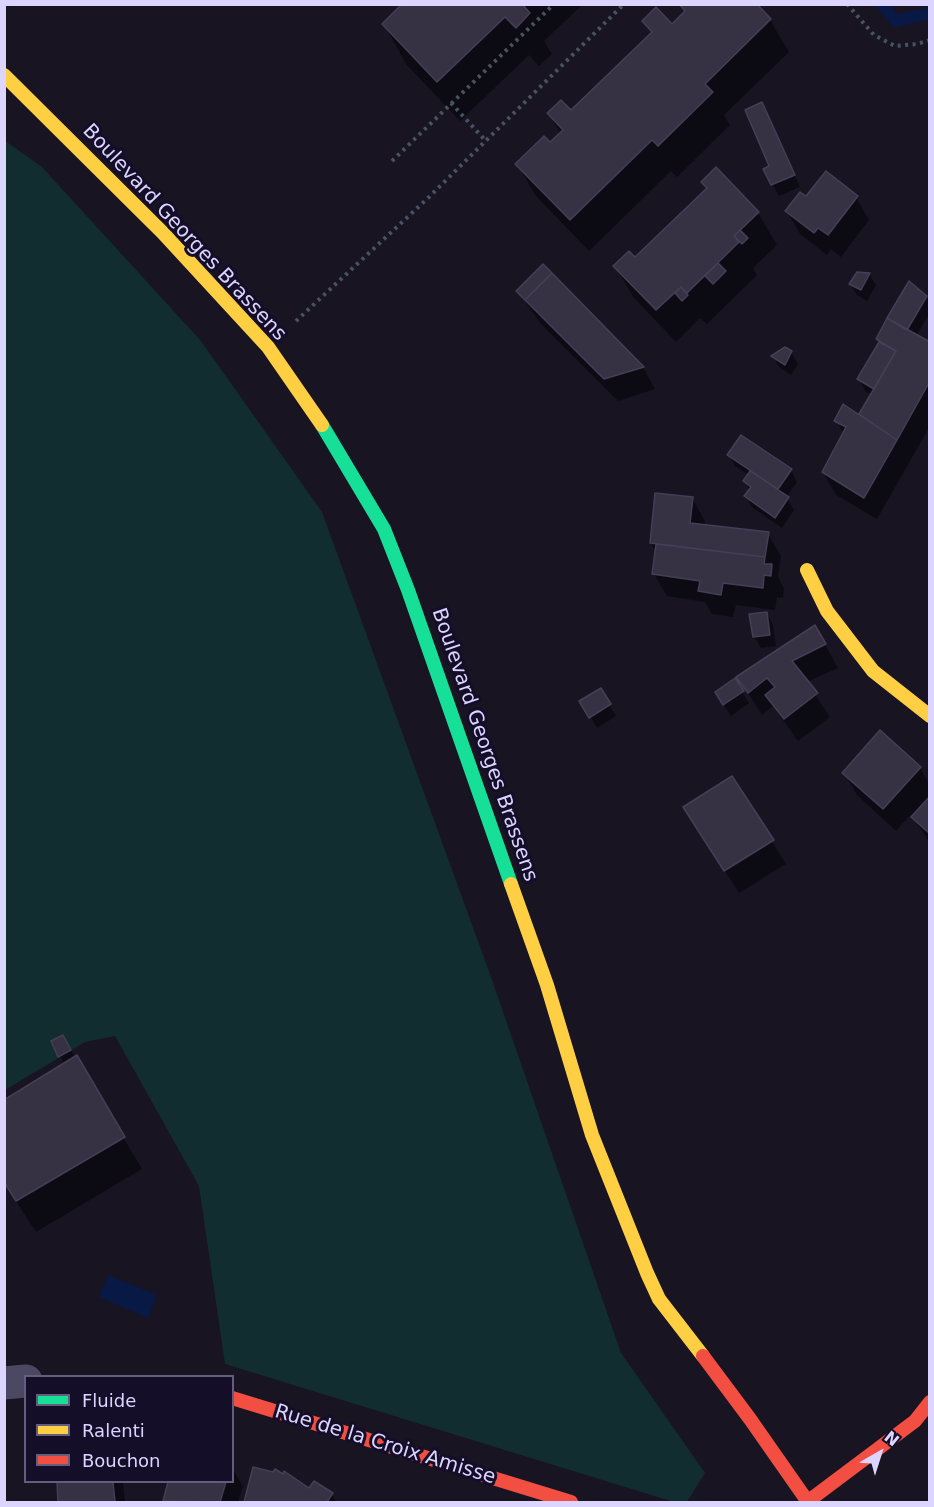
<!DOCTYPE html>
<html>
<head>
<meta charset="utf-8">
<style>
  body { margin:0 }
  #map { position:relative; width:934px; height:1507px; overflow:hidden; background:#181422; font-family:"DejaVu Sans",sans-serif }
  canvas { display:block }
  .frame { position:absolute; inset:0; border:6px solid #dcd5ff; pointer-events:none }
  .legend { position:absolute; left:24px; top:1375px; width:210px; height:108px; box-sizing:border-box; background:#140e28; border:2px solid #645e7e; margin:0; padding:8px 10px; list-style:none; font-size:18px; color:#dcd5ff }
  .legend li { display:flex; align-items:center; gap:12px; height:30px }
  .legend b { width:30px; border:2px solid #645e7e }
  .north { position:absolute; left:850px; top:1423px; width:60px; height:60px; -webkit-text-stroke:4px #140e28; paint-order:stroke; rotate:39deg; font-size:16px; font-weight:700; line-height:24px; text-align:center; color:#dcd5ff }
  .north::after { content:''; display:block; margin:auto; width:21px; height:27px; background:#dcd5ff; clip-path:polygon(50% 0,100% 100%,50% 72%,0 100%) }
</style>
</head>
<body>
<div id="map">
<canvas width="934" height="1507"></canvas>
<div class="frame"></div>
<ul class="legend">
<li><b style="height:8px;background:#16e098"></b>Fluide</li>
<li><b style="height:8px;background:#ffcf43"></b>Ralenti</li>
<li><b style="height:8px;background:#f24e42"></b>Bouchon</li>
</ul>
<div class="north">N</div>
</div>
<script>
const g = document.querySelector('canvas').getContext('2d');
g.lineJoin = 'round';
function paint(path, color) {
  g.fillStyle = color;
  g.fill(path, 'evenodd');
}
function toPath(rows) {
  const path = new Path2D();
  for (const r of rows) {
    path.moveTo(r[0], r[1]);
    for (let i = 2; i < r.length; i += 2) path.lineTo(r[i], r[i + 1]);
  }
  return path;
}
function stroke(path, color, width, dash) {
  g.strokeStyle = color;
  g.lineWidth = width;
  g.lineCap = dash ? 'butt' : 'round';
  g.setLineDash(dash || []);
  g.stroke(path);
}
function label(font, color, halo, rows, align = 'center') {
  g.font = font + ' "DejaVu Sans",sans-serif';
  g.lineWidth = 6;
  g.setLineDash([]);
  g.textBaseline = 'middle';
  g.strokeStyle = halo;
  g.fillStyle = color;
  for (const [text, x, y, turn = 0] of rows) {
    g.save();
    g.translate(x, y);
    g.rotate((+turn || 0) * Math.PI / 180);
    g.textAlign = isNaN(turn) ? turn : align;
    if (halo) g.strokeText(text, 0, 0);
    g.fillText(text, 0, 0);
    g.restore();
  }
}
const green = toPath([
  [4,140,42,167,201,341,322,512,491,977,621,1353,705,1473,687,1502,674,1502,225,1364,199,1186,115,1036,85,1042,5,1090]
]);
const water = toPath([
  [108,1275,157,1295,148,1318,99,1297]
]);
const shadow = toPath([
  [405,4,583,4,544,41,552,54,539,66,529,55,460,121,406,64,384,24],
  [755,4,770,20,789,52,724,115,730,125,677,177,671,171,589,251,536,196,517,164,550,144,561,134,548,113,571,112,652,34,644,21,672,26,685,13,681,5],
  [767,115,800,187,779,196,765,170,771,166],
  [703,182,758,213,777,245,753,268,757,275,707,324,700,318,676,342,634,298,615,266,635,259,708,190],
  [856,197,869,220,841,257,831,249,827,255,800,234,787,211],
  [543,266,643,367,655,389,618,401,540,323,518,291],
  [869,274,876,285,867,301,857,295,850,284],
  [926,297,930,303,930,313,916,336,930,344,930,426,877,519,836,495,823,472,844,434,836,420,860,416,872,395,865,391,859,379,880,343,878,339],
  [791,352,798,364,791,375,779,367,773,356],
  [729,455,791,470,797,482,786,497,794,510,782,528,752,507,746,496,750,490,745,481,749,475,735,466],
  [692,498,705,521,704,527,768,534,781,556,778,577,784,588,783,598,777,597,775,610,736,605,733,617,712,614,705,602,667,596,654,574,656,552,651,543],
  [767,614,773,625,776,646,761,648,754,636],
  [815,627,838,668,807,682,830,717,798,741,773,706,762,715,738,677],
  [734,680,749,703,731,716,723,704],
  [600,690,616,716,597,728,581,701],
  [920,768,930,785,930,843,911,814,896,831,857,795,844,773],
  [732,778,786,864,739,893,698,830],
  [63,1037,142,1169,36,1232,4,1183,65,1065,60,1056],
  [232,1468,243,1486,238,1502,165,1502,164,1501,169,1482,232,1482],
  [255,1468,309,1490,332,1494,336,1502,246,1502],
  [58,1482,123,1482,125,1502,59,1502]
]);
const stream = toPath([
  [882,4,896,21,930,13]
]);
const building = toPath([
  [402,4,522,4,530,13,516,28,505,17,437,82,382,24,402,4],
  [757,4,771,19,705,84,713,92,658,146,652,140,570,220,515,164,544,136,550,142,563,130,547,113,561,100,571,110,652,32,642,21,656,7,672,24,685,11,679,4,757,4],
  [762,102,795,175,771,185,763,169,769,166,745,110,762,102],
  [716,167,759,212,734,236,739,242,687,293,681,287,656,310,613,266,629,251,635,257,707,188,701,182,716,167],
  [826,171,858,196,828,235,818,228,814,233,785,211,800,192,806,196,826,171],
  [740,230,748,238,742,244,734,236,740,230],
  [718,263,726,271,713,284,705,276,718,263],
  [543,264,552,273,525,300,516,291,543,264],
  [857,272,870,273,861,290,849,284,857,272],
  [552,273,644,367,604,379,525,300,552,273],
  [909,281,927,296,907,330,887,318,909,281],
  [681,287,688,295,682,301,675,293,681,287],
  [887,318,930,342,930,381,897,440,859,414,896,351,876,339,887,318],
  [879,342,896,351,874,389,857,379,879,342],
  [785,347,792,351,785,365,771,356,785,347],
  [843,404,897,440,864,498,822,472,846,427,834,421,843,404],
  [741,435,792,469,778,489,727,455,741,435],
  [750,471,789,497,775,518,744,496,751,487,743,481,750,471],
  [655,493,693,497,690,523,769,532,765,557,650,543,655,493],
  [656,544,765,557,764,564,772,564,771,576,764,575,763,588,723,583,721,595,698,591,700,581,652,574,656,544],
  [767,612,770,635,753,637,749,614,767,612],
  [815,625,826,644,792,661,818,693,784,719,765,695,775,687,767,678,748,693,736,677,815,625],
  [735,678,744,691,723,705,715,692,735,678],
  [601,688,611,704,589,718,579,701,601,688],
  [880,730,921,767,883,809,842,773,880,730],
  [732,776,774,840,724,871,683,807,732,776],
  [930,796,930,834,911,817,930,796],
  [63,1035,71,1050,58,1057,51,1041,63,1035],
  [77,1055,125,1137,16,1201,4,1182,4,1100,77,1055],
  [253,1467,273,1472,275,1469,283,1474,284,1471,309,1488,314,1481,333,1493,327,1502,244,1502,253,1467],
  [57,1482,113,1482,115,1502,58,1502,57,1482],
  [168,1482,226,1482,220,1502,163,1501,168,1482]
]);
const path = toPath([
  [847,4,874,35,895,46,917,44,930,40],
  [451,103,486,141],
  [392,161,554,4],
  [296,321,428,198,624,4]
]);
const street = toPath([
  [4,1383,26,1381]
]);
const fast = toPath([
  [322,425,384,529,408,590,511,884]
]);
const slow = toPath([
  [4,75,163,233,268,347,322,425],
  [807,570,827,611,873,671,930,716],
  [511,884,547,985,592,1135,647,1273,659,1299,703,1356]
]);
const jam = toPath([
  [703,1356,750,1419,808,1502],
  [232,1398,571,1502],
  [807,1502,915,1421,930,1402]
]);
const streetNames = [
  ["Boulevard Georges Brassens",184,233,47],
  ["Boulevard Georges Brassens",484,745,71],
  ["Rue de la Croix Amisse",385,1445,17]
];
paint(green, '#112d30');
paint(water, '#091945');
paint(shadow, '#0007');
stroke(stream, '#091945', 12);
paint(building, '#363244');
stroke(building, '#453e56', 1.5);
stroke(path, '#465363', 4, [3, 4.5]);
stroke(street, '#4b4863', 33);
stroke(fast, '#16e098', 14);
stroke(slow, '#ffcf43', 14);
stroke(jam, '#f24e42', 14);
label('20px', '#dcd5ff', '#140e28', streetNames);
</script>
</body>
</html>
